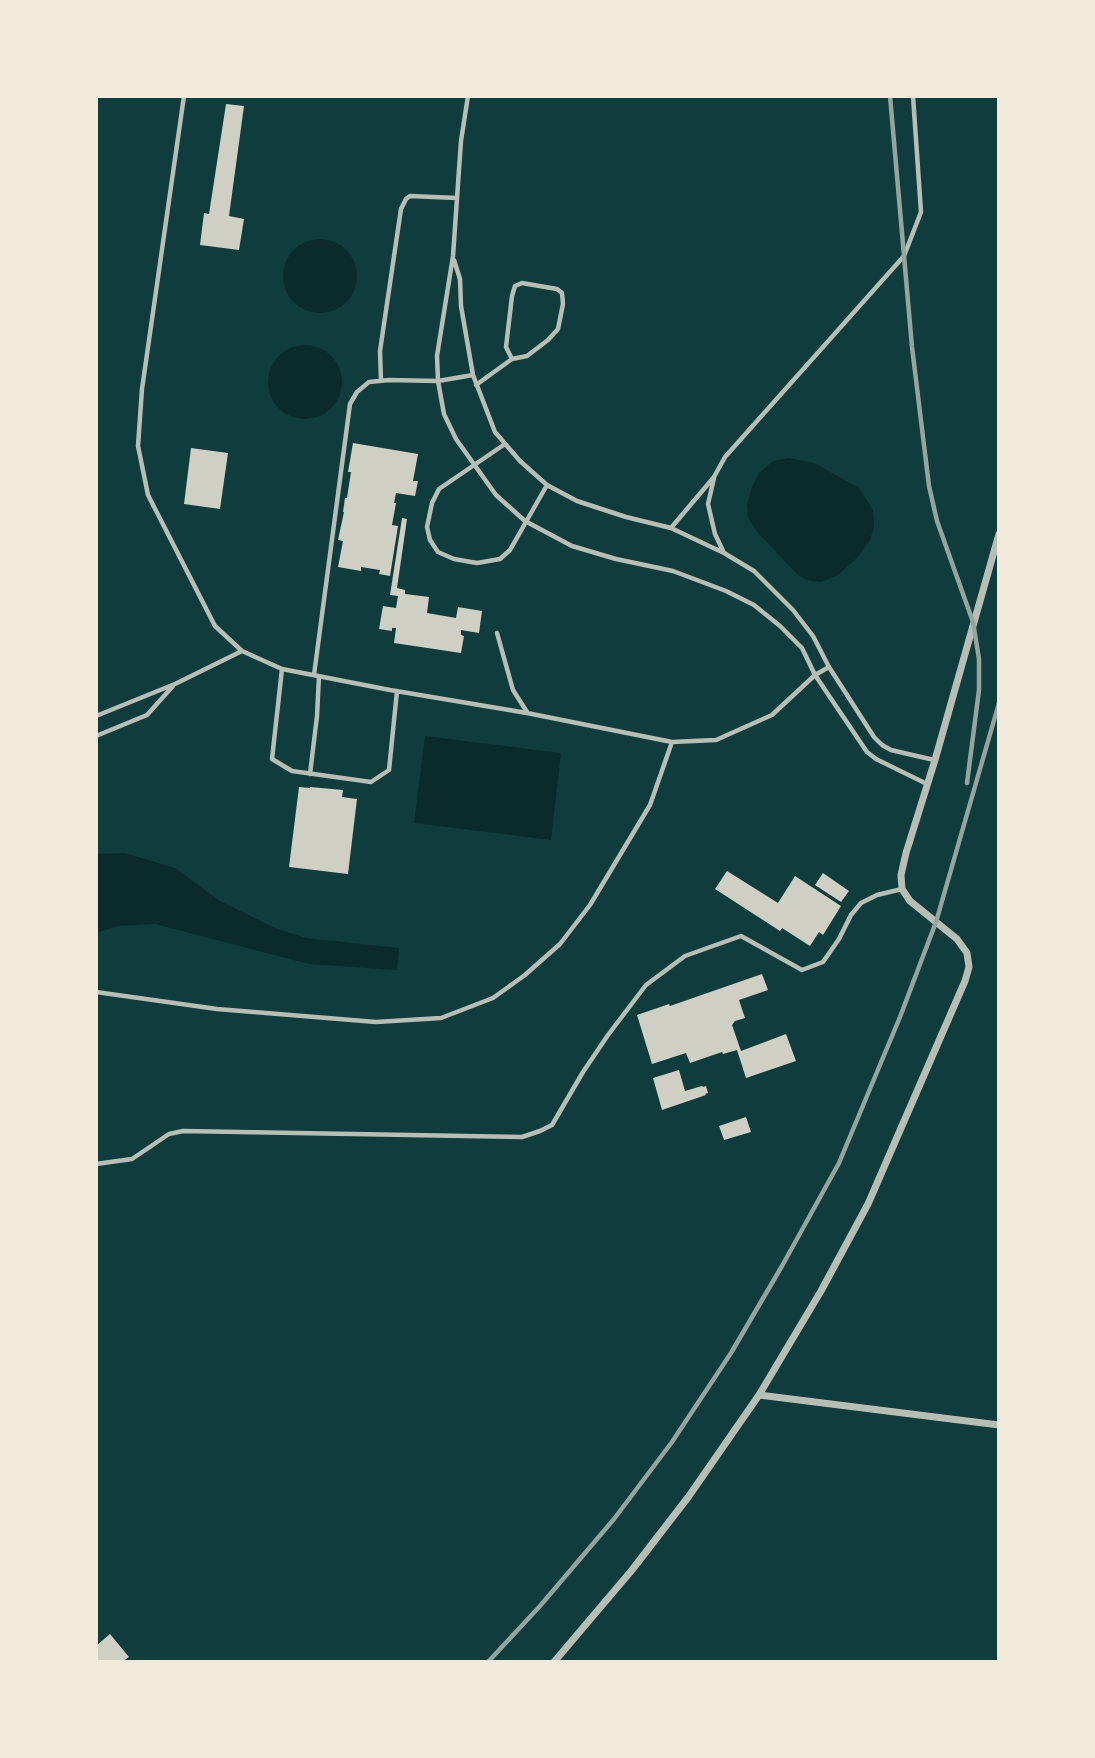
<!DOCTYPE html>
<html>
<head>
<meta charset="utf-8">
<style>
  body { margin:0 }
  #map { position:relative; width:1095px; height:1758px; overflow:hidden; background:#0f3d3e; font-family:"Titillium Web",sans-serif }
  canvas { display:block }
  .frame { position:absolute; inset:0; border:98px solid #f1e9da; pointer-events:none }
</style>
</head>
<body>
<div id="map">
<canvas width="1095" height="1758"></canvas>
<div class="frame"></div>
</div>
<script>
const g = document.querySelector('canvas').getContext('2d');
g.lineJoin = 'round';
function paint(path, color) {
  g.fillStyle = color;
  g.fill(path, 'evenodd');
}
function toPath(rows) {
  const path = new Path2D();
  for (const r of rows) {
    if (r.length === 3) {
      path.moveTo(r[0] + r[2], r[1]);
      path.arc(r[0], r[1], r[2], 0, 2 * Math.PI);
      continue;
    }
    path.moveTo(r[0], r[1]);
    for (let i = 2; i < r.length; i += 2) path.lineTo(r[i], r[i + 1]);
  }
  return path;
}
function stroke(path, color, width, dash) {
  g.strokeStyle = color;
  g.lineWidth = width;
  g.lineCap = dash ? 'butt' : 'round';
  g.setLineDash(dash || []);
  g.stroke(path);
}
const water = toPath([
  [320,276,37],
  [305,382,37],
  [789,458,814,463,859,488,873,510,874,527,870,540,858,557,838,575,821,582,810,581,799,576,758,533,748,518,747,504,752,487,759,473,773,461],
  [425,736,561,753,551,840,414,823],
  [125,853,175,868,220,901,275,928,306,938,399,948,397,970,309,964,155,924,118,926,96,933,96,854]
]);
const building = toPath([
  [226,104,244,106,229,216,244,219,239,250,200,245,204,213,209,214],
  [353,443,418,454,413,481,418,481,415,496,396,493,394,503,396,503,392,525,398,526,390,576,379,574,380,570,361,567,361,571,338,567,343,541,338,540,344,512,343,512,345,498,347,498,351,472,348,472],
  [191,448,228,453,220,509,184,504],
  [402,518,407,519,397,588,405,590,405,594,429,597,427,613,456,618,458,607,482,611,479,633,461,630,461,635,464,636,461,653,394,643,396,628,392,628,392,631,379,629,383,606,396,608,398,596,390,595],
  [299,787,310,788,310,787,343,790,342,797,357,799,348,874,289,867],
  [727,871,778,903,795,876,841,906,823,935,819,932,810,946,782,928,780,931,715,889],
  [823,873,849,891,841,902,815,885],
  [762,974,768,990,739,1000,745,1018,735,1021,732,1025,741,1051,786,1034,796,1061,746,1078,737,1050,723,1054,722,1052,690,1063,686,1053,652,1064,637,1015,669,1004,670,1006],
  [679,1070,685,1091,702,1086,703,1087,706,1086,708,1093,705,1094,706,1095,662,1110,653,1078],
  [746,1117,751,1132,724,1140,719,1126],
  [110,1634,129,1657,122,1662,96,1662,96,1646]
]);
const service = toPath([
  [184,96,142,389,138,446,148,495,215,626,242,651,282,669,390,690,527,713,672,742,716,740,772,715,815,675,829,667],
  [468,96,461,141,453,256,437,356,438,381,444,414,456,439,496,495,525,521,572,546,616,559,673,571,726,591,754,605,780,626,802,648,815,675,867,752,876,759,927,784],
  [454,260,460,279,461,306,473,375,495,432,520,461,547,485,577,501,626,517,671,528,724,553,754,571,793,610,813,636,829,667,874,737,882,745,891,750,934,760],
  [381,381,380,351,401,209,406,199,410,196,457,198],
  [476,385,512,359,527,356,548,340,558,329,563,304,562,293,557,289,522,283,515,286,512,296,506,347,512,359],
  [505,444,439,489,432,503,427,527,430,540,438,552,454,559,477,563,500,559,510,550,547,485],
  [714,478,708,504,715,534,724,553],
  [671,528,714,477,725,457,904,256,921,212,913,96],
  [497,633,513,690,527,712],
  [282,669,272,759,292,771,371,782,389,770,397,691],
  [314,675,350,404,357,392,369,382,389,380,438,381,473,375],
  [96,716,175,684,242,651],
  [96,736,147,715,173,686],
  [310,774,317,716,319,676],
  [96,992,217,1009,376,1022,441,1018,493,998,525,975,560,944,590,905,650,805,672,742],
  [96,1164,132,1159,169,1134,183,1131,522,1137,540,1131,552,1125,583,1072,608,1035,646,985,685,956,741,936,802,970,823,962,839,939,851,915,861,903,877,895,902,889]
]);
const minor = toPath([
  [759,1395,999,1425],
  [554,1662,632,1570,689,1496,759,1395,821,1291,868,1204,965,981,969,967,967,953,957,939,910,901,902,889,901,875,906,853,935,760,999,534]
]);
const rail = toPath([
  [890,96,912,347,929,486,937,521,973,622,979,659,979,690,967,783],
  [488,1662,540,1606,614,1519,672,1442,731,1353,782,1266,839,1163,900,1017,936,922,999,703]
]);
paint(water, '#0a2a2b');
paint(building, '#cfcfc3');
stroke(service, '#b8beb3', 4.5);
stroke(minor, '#b8beb3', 7);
stroke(rail, '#97a49c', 4.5);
</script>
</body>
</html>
